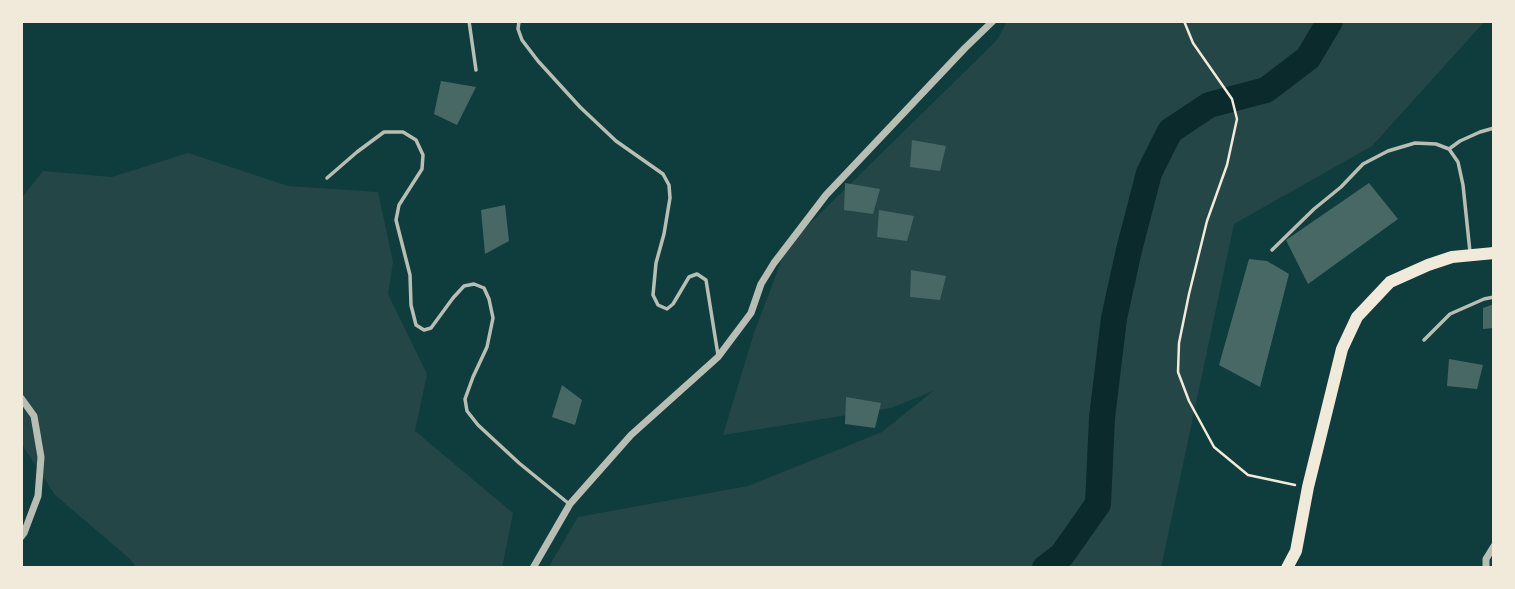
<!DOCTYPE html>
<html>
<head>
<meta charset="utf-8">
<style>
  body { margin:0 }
  #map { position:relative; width:1515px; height:589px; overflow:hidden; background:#0f3d3e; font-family:"Asap Condensed",sans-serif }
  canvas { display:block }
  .frame { position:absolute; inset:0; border:23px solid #f1e9da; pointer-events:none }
</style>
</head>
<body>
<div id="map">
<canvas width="1515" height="589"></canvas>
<div class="frame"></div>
</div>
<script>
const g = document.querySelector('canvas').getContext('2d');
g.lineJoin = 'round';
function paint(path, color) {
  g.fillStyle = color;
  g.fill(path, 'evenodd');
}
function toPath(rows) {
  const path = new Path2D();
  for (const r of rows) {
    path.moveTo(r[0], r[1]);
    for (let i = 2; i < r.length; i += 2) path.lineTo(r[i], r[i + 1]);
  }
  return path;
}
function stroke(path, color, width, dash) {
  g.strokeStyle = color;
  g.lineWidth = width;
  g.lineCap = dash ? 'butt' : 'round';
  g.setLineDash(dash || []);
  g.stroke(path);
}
const green = toPath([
  [1007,21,1485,21,1372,146,1234,224,1161,568,548,568,578,517,748,486,882,432,933,391,891,408,723,435,754,333,787,246,997,40],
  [188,153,288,186,378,192,393,262,388,294,427,374,415,431,513,513,502,568,137,568,130,559,55,495,21,443,21,199,43,171,112,177]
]);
const river = toPath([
  [1045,568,1062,555,1098,504,1102,418,1114,318,1129,250,1149,173,1170,131,1209,105,1266,90,1308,58,1330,21]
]);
const building = toPath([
  [441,81,476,87,457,125,434,114],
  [912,140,946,146,940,171,910,167],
  [845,183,880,189,873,214,844,210],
  [1369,183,1398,219,1308,284,1286,240],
  [505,205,509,241,485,254,481,210],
  [879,210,914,216,907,241,877,237],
  [1249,259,1267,261,1289,274,1260,387,1219,365],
  [911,270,946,276,940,300,910,297],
  [1494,304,1494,328,1483,329,1483,308],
  [1449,359,1483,365,1477,389,1447,386],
  [562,385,582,400,575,425,552,417],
  [846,397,881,403,875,428,845,424]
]);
const path = toPath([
  [1184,21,1193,43,1232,99,1237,119,1227,165,1207,221,1189,294,1179,343,1178,372,1189,401,1214,447,1248,475,1295,485]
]);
const service = toPath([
  [469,21,476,70],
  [519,21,518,29,522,40,538,61,580,107,616,141,663,174,669,185,670,198,664,234,656,263,653,295,658,305,667,309,673,304,689,277,697,274,706,280,718,355],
  [1449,149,1460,141,1480,132,1494,128],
  [327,178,357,152,384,132,403,132,416,140,423,155,422,169,399,205,396,220,410,275,411,305,416,325,424,330,431,328,453,298,464,286,474,284,484,288,489,299,493,318,487,347,473,377,465,399,467,411,478,425,519,463,568,503],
  [1272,250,1314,209,1341,187,1363,164,1388,151,1415,143,1436,144,1449,149,1458,162,1463,185,1470,252],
  [1424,340,1450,314,1484,299,1494,297]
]);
const minor = toPath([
  [21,398,34,416,41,457,38,496,24,533,21,537],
  [533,568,570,504,631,435,718,357,751,313,761,284,774,263,826,195,965,48,993,21],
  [1486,568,1486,559,1494,546]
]);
const primary = toPath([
  [1287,568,1296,551,1308,487,1342,349,1357,317,1390,282,1428,265,1452,257,1494,253]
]);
paint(green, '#244646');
stroke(river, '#0a2a2b', 26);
paint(building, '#486865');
stroke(path, '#f1e9da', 2.5);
stroke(service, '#b8beb3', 3.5);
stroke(minor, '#b8beb3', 7);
stroke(primary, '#f1e9da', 12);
</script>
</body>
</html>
